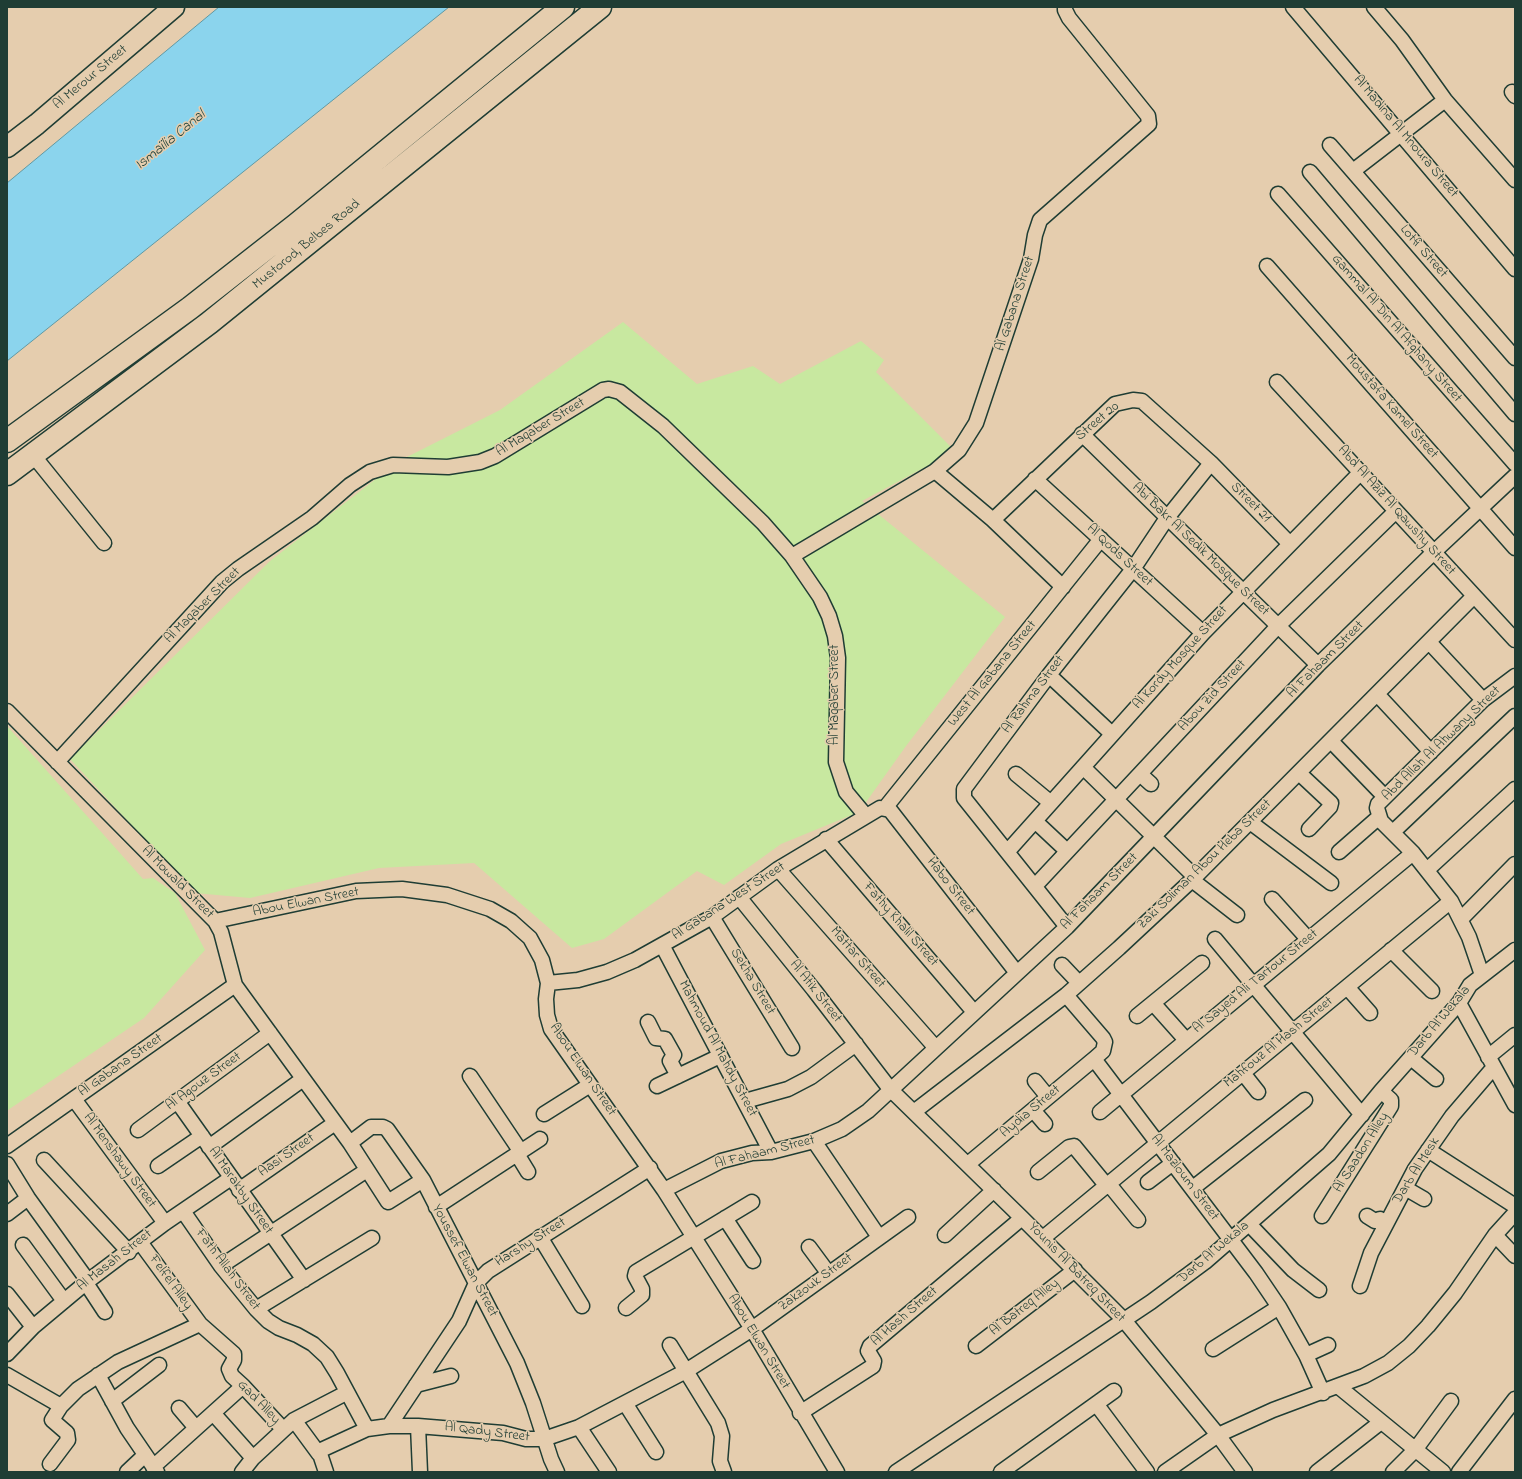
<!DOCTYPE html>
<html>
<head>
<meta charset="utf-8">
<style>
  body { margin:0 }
  #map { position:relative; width:1522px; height:1479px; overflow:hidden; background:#e5cdae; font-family:"Indie Flower",sans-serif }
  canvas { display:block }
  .frame { position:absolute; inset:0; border:8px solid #1f3d34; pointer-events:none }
</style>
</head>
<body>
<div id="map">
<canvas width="1522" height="1479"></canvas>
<div class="frame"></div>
</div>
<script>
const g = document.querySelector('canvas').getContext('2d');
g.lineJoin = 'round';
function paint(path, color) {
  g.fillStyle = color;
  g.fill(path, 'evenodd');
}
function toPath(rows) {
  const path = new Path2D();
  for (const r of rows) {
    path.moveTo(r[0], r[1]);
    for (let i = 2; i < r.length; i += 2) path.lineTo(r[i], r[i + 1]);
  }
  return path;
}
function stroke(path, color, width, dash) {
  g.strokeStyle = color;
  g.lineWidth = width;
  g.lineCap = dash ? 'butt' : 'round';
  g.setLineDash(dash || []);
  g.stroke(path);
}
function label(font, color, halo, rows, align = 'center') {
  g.font = font + ' "Indie Flower",sans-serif';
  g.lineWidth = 3;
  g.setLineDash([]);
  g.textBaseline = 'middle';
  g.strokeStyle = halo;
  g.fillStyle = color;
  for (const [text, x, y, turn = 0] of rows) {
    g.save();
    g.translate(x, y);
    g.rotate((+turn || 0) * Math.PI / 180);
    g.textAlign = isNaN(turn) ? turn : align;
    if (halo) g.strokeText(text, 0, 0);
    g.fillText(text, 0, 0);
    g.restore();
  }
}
const green = toPath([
  [623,322,697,384,753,366,780,384,861,341,884,360,876,372,955,451,862,501,1005,617,906,746,859,812,781,844,724,885,697,871,604,939,572,948,474,863,379,868,250,898,195,893,70,759,270,561,399,461,500,410],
  [7,726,143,879,153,878,175,893,205,950,144,1018,8,1110]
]);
const water = toPath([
  [219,7,449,7,7,361,7,183,219,7]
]);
const street = toPath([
  [1293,7,1515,269],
  [1374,7,1402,40,1445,100,1515,180],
  [1512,92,1515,96],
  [1330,145,1515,358],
  [1353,171,1445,100],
  [1310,172,1515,414],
  [1278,194,1515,464],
  [1267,266,1515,548],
  [1277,382,1515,640],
  [1082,434,1318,665],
  [33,455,104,543],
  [935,471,993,520,1063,587],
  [1035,479,1203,633],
  [993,520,1115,404,1133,400,1142,401,1211,463,1290,544],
  [792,556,935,471,959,450,976,423,1031,259,1035,235,1040,220,1149,124,1148,116,1069,18,1065,10,1065,7],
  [1429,642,1483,700],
  [1049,675,1112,734],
  [1377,694,1431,752],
  [7,711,215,921,221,932,235,985,350,1143,388,1202,423,1180],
  [1331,741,1385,797],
  [57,762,222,582,238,569,312,518,350,485,370,472,393,465,448,467,480,462,495,456,603,390,609,389,620,392,663,426,763,523,792,556,820,597,829,616,835,636,838,658,836,762,846,792,866,816],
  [1083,767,1195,877],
  [1299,773,1331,803,1330,807,1309,829],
  [1016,774,1051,803],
  [1140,774,1151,784],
  [885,808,1101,539],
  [1035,821,1067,851],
  [1250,822,1331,883],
  [1393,832,1515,716],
  [826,839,974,1012],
  [1008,851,1203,633,1361,472],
  [1339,852,1379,817],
  [778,869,935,1047],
  [1427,870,1515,789],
  [1192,880,1237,915],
  [1035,886,1278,626,1396,511],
  [739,897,814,990,890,1089,1022,1218,1123,1319,1218,1435,1245,1472],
  [1272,899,1308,939],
  [712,917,792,1048],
  [1461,919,1515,864],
  [215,921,356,891,402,889,447,895,490,909,511,921,530,938,542,960,548,983,546,999,547,1015,551,1029,664,1190,752,1329,837,1472],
  [1067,927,964,798,964,789,1049,675,1133,569,1167,518,1211,463],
  [1215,939,1362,1115],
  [662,945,771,1152],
  [1391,950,1432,991],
  [1062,965,1079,983],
  [1482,975,1469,937,1451,901,1413,853,1381,821,1377,808,1378,804,1483,700,1515,676],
  [548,983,578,980,607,972,635,960,712,917,778,869,880,808,890,810,1017,973],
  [1347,987,1370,1013],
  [1066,995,1103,1038,1105,1042,1103,1051,1094,1059,1256,1273,1279,1307,1306,1355,1323,1393],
  [1153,1003,1186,1040],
  [1459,1003,1515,1105],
  [1137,1016,1202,963],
  [648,1022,656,1038,665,1039,674,1055,670,1061,678,1076],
  [1488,1057,1515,1035],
  [1411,1058,1436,1079],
  [1243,1073,1258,1092],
  [470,1076,521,1152],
  [1035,1081,1048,1097],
  [657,1086,720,1056],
  [74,1099,165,1223],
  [177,1101,304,1280],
  [745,1101,788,1089,811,1077,856,1044],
  [1033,1110,1045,1124],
  [915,1111,1066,995,1119,948,1192,880,1474,596],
  [1100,1112,1413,853],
  [544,1114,590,1085],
  [138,1130,270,1033],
  [814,1141,879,1237],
  [350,1143,371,1127,383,1127,387,1129,423,1180,517,1363,533,1403,551,1459,557,1472],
  [7,1146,235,985],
  [209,1147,303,1079],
  [1428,1150,1515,1206],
  [517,1154,528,1172],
  [44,1160,129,1252],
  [7,1164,28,1198,88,1281],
  [968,1164,1094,1059],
  [158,1166,202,1136],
  [1038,1172,1069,1147,1074,1146,1106,1185],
  [1148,1182,1173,1163],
  [1108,1183,1138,1220],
  [1193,1188,1305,1100],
  [1405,1188,1424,1199],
  [239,1190,335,1123],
  [664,1190,721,1161,752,1153,771,1152,814,1141,842,1129,868,1111,1067,927,1318,665,1434,552,1515,476],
  [436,1207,540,1139],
  [183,1211,221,1266,256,1309,268,1321,279,1328,297,1335,313,1344,327,1357,337,1373,367,1429],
  [7,1214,28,1198],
  [1322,1216,1391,1106,1391,1100,1381,1091],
  [1367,1216,1375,1221,1380,1219,1386,1223],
  [725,1218,753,1261],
  [1249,1224,1293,1270,1319,1290],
  [945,1235,994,1190],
  [1495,1235,1515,1256],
  [540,1237,582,1306],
  [1043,1238,1451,901],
  [140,1242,200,1324,234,1354,234,1360,229,1369,232,1376,243,1386,283,1429],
  [23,1245,64,1301],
  [809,1247,829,1274],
  [221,1266,367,1170],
  [86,1283,105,1312],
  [1360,1286,1371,1253,1415,1169,1452,1116,1494,1067],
  [7,1294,33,1327],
  [626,1308,642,1295,642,1289,635,1276,636,1272,752,1202],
  [256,1309,372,1238],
  [670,1345,718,1423,722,1436,720,1461,724,1472],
  [976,1346,1075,1270],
  [1213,1349,1279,1307],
  [7,1354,33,1327,88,1281,165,1223,231,1178],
  [1306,1355,1328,1345],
  [7,1375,61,1406,52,1420,67,1433,68,1440,50,1464],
  [98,1375,127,1428,157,1472],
  [416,1385,451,1376],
  [1339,1387,1443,1472],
  [112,1401,159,1365],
  [625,1403,656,1452],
  [1097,1405,1147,1472],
  [61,1406,78,1389,118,1362,200,1324],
  [179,1408,196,1428],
  [213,1413,253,1458],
  [800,1413,873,1366,874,1361,868,1351,870,1346,1022,1218],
  [294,1420,319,1454],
  [389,1426,459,1321,476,1283,488,1271,650,1168],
  [418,1426,420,1472],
  [579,1427,609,1472],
  [153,1467,243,1386],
  [127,1472,145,1455],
  [242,1472,253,1458,294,1420,346,1393],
  [326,1472,319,1451,367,1429,389,1426,418,1426,503,1433,526,1439,544,1439,579,1427,686,1371,752,1329,908,1217],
  [896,1472,1151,1302,1205,1262,1329,1154,1381,1091,1459,1003,1470,985,1515,950],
  [1001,1472,1114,1391],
  [1165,1472,1218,1435,1273,1410,1364,1376,1388,1363,1409,1346,1428,1326,1455,1293,1495,1235,1515,1213],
  [1317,1472,1381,1422],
  [1393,1472,1415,1450,1451,1401],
  [1459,1472,1515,1399]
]);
const secondary = toPath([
  [7,147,37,124,174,7]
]);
const primary = toPath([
  [7,441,190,308,296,225,563,7],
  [7,474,209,323,600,7]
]);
const streetNames = [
  ["Al Merour Street",91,78,-40],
  ["Al Madina Al Mnoura Street",1405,137,50],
  ["Mustorod, Belbes Road",307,245,-39],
  ["Lotfi Street",1423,252,49],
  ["Al Gabana Street",1016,304,-72],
  ["Gammal Al Din Al Afghany Street",1396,329,49],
  ["Moustafa Kamel Street",1391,407,49],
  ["Street 20",1098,422,-40],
  ["Al Maqaber Street",541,428,-31],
  ["Street 21",1250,503,45],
  ["Abd Al Aziz Al Qawshy Street",1396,511,48],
  ["Abi Bakr Al Sedik Mosque Street",1200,550,44],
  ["Al Qods Street",1119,556,43],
  ["Al Maqaber Street",203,606,-45],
  ["Al Kordy Mosque Street",1181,658,-48],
  ["Al Fahaam Street",1326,660,-45],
  ["West Al Gabana Street",993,674,-51],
  ["Al Maqaber Street",836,695,-90],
  ["Al Rahma Street",1034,695,-53],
  ["Abou Zid Street",1213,696,-47],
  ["Abd Allah Al Ahwany Street",1442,744,-44],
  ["Zaki Soliman Abou Heba Street",1205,865,-44],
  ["Al Mowald Street",177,883,45],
  ["Habo Street",950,887,52],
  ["Al Fahaam Street",1100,892,-45],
  ["Al Gabana West Street",729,902,-33],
  ["Abou Elwan Street",306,903,-11],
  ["Fathy Khalil Street",900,925,49],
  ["Mattar Street",857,958,49],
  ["Sekha Street",752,982,59],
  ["Al Sayed Ali Tartour Street",1256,982,-39],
  ["Al Atik Street",815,992,52],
  ["Darb Al Wekala",1440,1022,-50],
  ["Mahfouz Al Hash Street",1279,1043,-39],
  ["Mahmoud Al Mahdy Street",717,1049,62],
  ["Al Gabana Street",121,1066,-35],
  ["Abou Elwan Street",582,1070,56],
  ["Al Agouz Street",204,1082,-36],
  ["Aydia Street",1031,1112,-40],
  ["Al Fahaam Street",765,1153,-14],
  ["Al Saadon Alley",1362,1153,-58],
  ["Aasi Street",287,1156,-35],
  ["Al Menshawy Street",119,1161,54],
  ["Darb Al Mesk",1417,1171,-58],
  ["Al Mazloum Street",1184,1178,53],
  ["Al Marakby Street",240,1191,55],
  ["Harshy Street",531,1243,-32],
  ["Darb Al Wekala",1214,1253,-40],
  ["Al Masah Street",115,1261,-38],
  ["Youssef Elwan Street",464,1261,62],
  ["Fath Allah Street",227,1270,53],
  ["Younis Al Batreq Street",1076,1273,46],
  ["Felfel Alley",170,1283,54],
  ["Zakzouk Street",816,1283,-36],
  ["Al Batreq Alley",1025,1308,-38],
  ["Al Hash Street",905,1317,-41],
  ["Abou Elwan Street",758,1342,59],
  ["Gad Alley",258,1403,46],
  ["Al Qady Street",487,1433,7]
];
const waterNames = [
  ["Ismaïlia Canal",171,141,-39]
];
paint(green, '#c8e8a0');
paint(water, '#8bd4ed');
stroke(water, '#6098a3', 1);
stroke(street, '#1f3d34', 17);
stroke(secondary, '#1f3d34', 23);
stroke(primary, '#1f3d34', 25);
stroke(street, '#e5cdae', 14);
stroke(secondary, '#e5cdae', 20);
stroke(primary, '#e5cdae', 22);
label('14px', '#1f3d34', '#e5cdae', streetNames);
label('italic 15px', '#24453d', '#e5cdae', waterNames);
</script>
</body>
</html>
